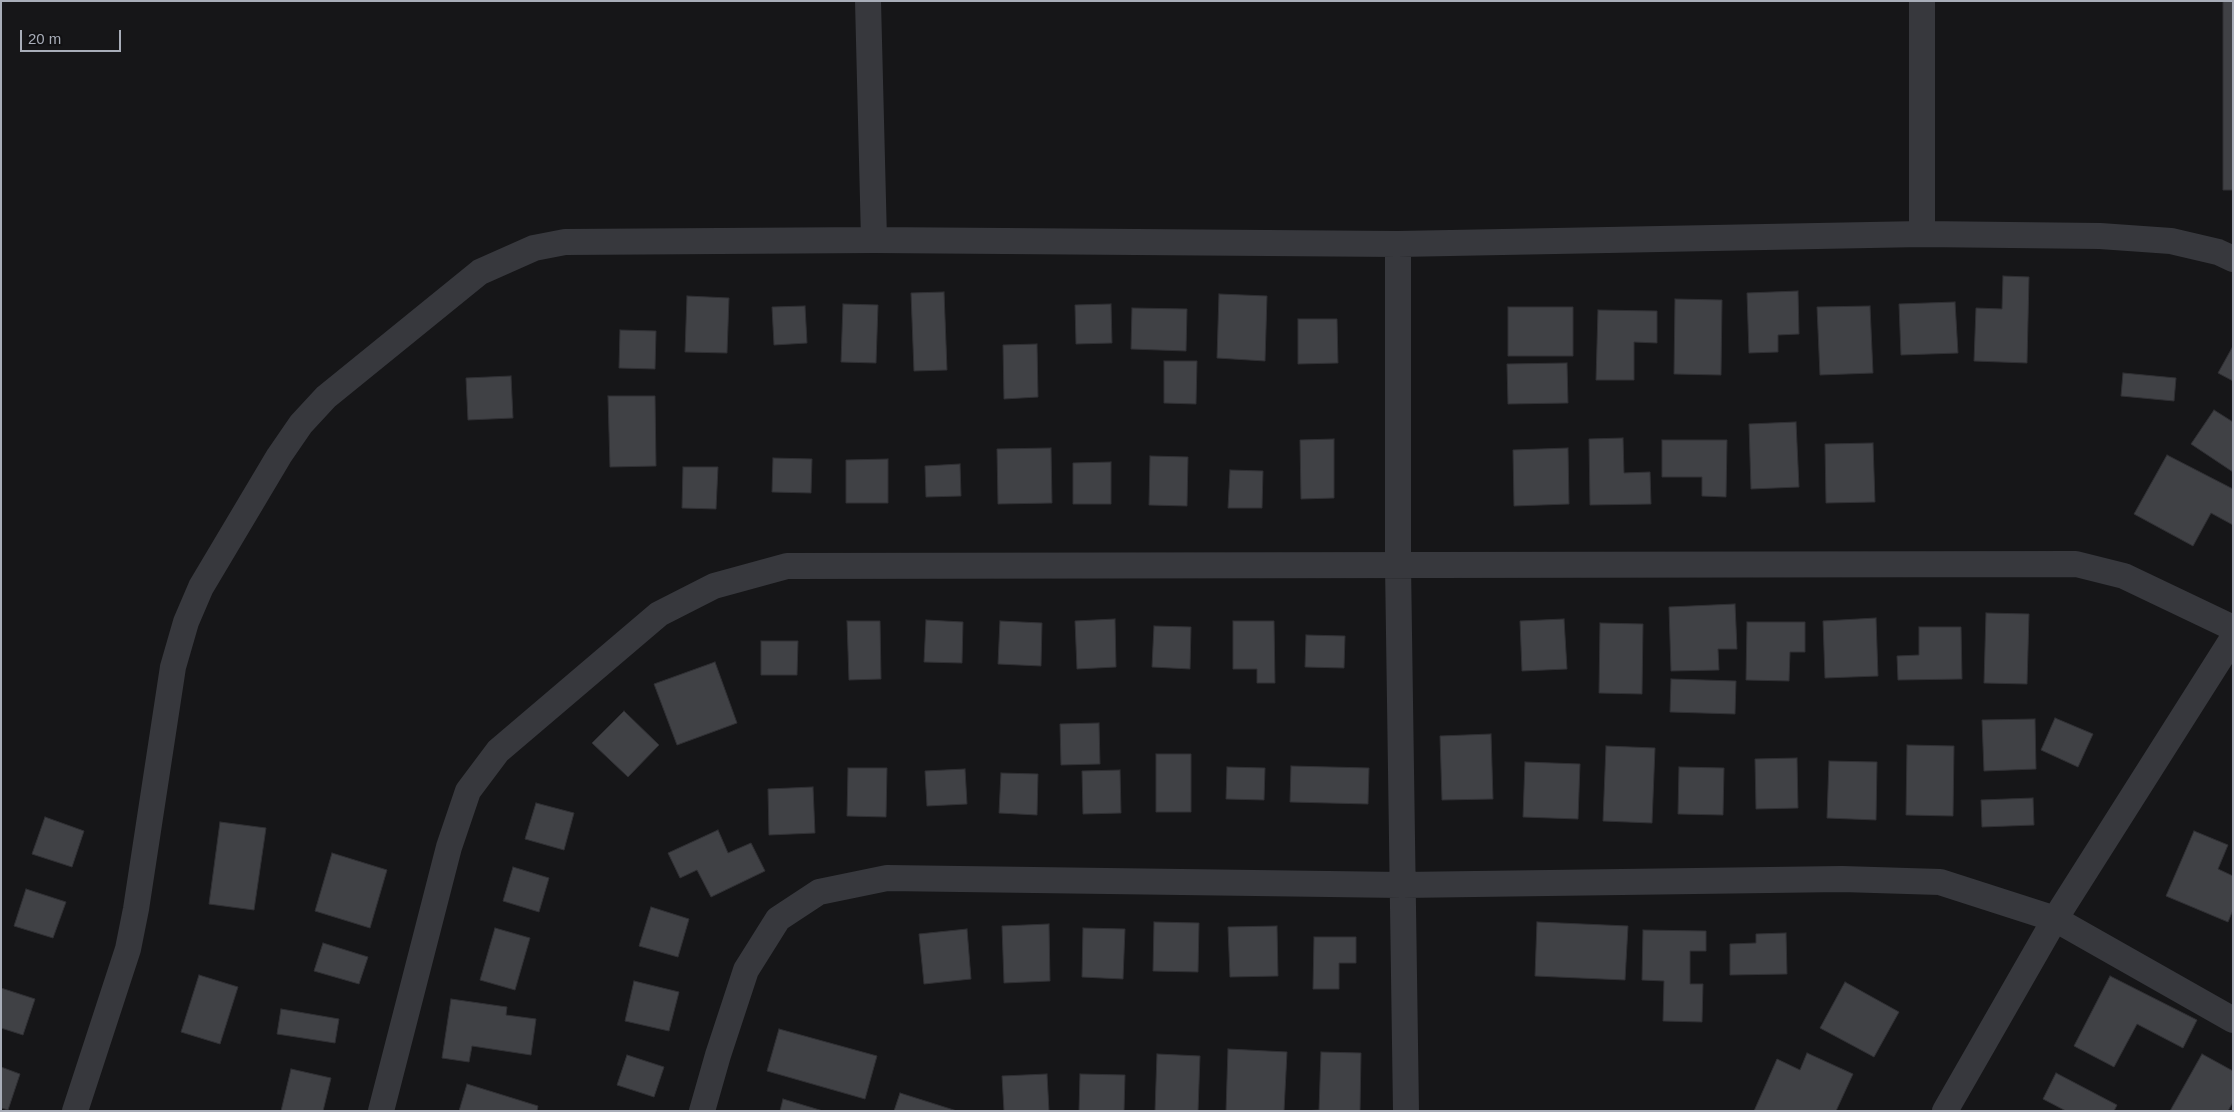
<!DOCTYPE html>
<html>
<head>
<meta charset="utf-8">
<style>
  body { margin:0 }
  #map { position:relative; width:2234px; height:1112px; overflow:hidden; background:#161618; font-family:Helvetica,sans-serif }
  canvas { display:block }
  .frame { position:absolute; inset:0; border:2px solid #a8adb8; pointer-events:none }
  .scale { position:absolute; left:20px; top:30px; width:101px; height:22px; box-sizing:border-box; border:2px solid #a8adb8; border-top:0; padding-left:6px; font-size:15px; line-height:18px; white-space:nowrap; color:#a8adb8; -webkit-text-stroke:4px #111113; paint-order:stroke }
</style>
</head>
<body>
<div id="map">
<canvas width="2234" height="1112"></canvas>
<div class="frame"></div>
<div class="scale">20 m</div>
</div>
<script>
const g = document.querySelector('canvas').getContext('2d');
g.lineJoin = 'round';
function paint(path, color) {
  g.fillStyle = color;
  g.fill(path, 'evenodd');
}
function toPath(rows) {
  const path = new Path2D();
  for (const r of rows) {
    path.moveTo(r[0], r[1]);
    for (let i = 2; i < r.length; i += 2) path.lineTo(r[i], r[i + 1]);
  }
  return path;
}
function stroke(path, color, width, dash) {
  g.strokeStyle = color;
  g.lineWidth = width;
  g.lineCap = dash ? 'butt' : 'round';
  g.setLineDash(dash || []);
  g.stroke(path);
}
const building = toPath([
  [2223,1,2233,1,2233,190,2223,190,2223,1],
  [2003,276,2029,277,2027,363,1974,361,1976,308,2002,309,2003,276],
  [1798,291,1799,334,1778,335,1778,352,1749,353,1747,293,1798,291],
  [944,292,947,370,914,371,911,293,944,292],
  [1219,294,1267,296,1265,361,1217,358,1219,294],
  [687,296,729,298,727,353,685,352,687,296],
  [1675,299,1722,300,1721,375,1674,374,1675,299],
  [1955,302,1958,353,1901,355,1899,304,1955,302],
  [843,304,878,305,876,363,841,362,843,304],
  [1111,304,1112,343,1076,344,1075,305,1111,304],
  [805,306,807,343,774,345,772,307,805,306],
  [1870,306,1873,373,1820,375,1817,307,1870,306],
  [1508,307,1573,307,1573,356,1508,356,1508,307],
  [1132,308,1187,309,1186,351,1131,349,1132,308],
  [1598,310,1657,311,1657,343,1634,342,1634,380,1596,380,1598,310],
  [1298,319,1337,319,1338,363,1298,364,1298,319],
  [620,330,656,331,655,369,619,368,620,330],
  [1037,344,1038,397,1004,399,1003,345,1037,344],
  [2233,346,2233,381,2218,373,2233,346],
  [1164,361,1197,361,1196,404,1164,403,1164,361],
  [1567,363,1568,403,1508,404,1507,364,1567,363],
  [2123,373,2176,378,2174,401,2121,396,2123,373],
  [511,376,513,418,468,420,466,378,511,376],
  [608,396,655,396,656,466,610,467,608,396],
  [2214,410,2233,422,2233,472,2191,444,2214,410],
  [1796,422,1799,487,1751,489,1749,424,1796,422],
  [1623,438,1624,473,1650,472,1651,504,1590,505,1589,439,1623,438],
  [1334,439,1334,498,1301,499,1300,440,1334,439],
  [1662,440,1727,440,1726,497,1702,496,1702,477,1662,477,1662,440],
  [1873,443,1875,502,1826,503,1825,444,1873,443],
  [1051,448,1052,503,998,504,997,449,1051,448],
  [1568,448,1569,504,1514,506,1513,450,1568,448],
  [2167,455,2233,489,2233,525,2211,513,2193,546,2134,514,2167,455],
  [1150,456,1188,457,1187,506,1149,505,1150,456],
  [773,458,812,459,811,493,772,492,773,458],
  [888,459,888,503,846,503,846,460,888,459],
  [1111,462,1111,504,1073,504,1073,463,1111,462],
  [960,464,961,496,926,497,925,466,960,464],
  [683,467,718,467,716,509,682,508,683,467],
  [1230,470,1263,471,1262,508,1228,508,1230,470],
  [1735,604,1737,649,1718,649,1719,670,1671,671,1669,607,1735,604],
  [1986,613,2029,614,2027,684,1984,683,1986,613],
  [1876,618,1878,676,1825,678,1823,621,1876,618],
  [1115,619,1116,667,1077,669,1075,621,1115,619],
  [1564,619,1567,669,1522,671,1520,621,1564,619],
  [926,620,963,622,962,663,924,662,926,620],
  [847,621,880,621,881,679,849,680,847,621],
  [1000,621,1042,623,1041,666,998,664,1000,621],
  [1233,621,1274,621,1275,683,1257,683,1257,669,1233,669,1233,621],
  [1747,622,1805,622,1805,652,1790,652,1789,681,1746,680,1747,622],
  [1600,623,1643,624,1642,694,1599,693,1600,623],
  [1154,626,1191,627,1190,669,1152,667,1154,626],
  [1919,627,1961,627,1962,679,1898,680,1897,656,1919,655,1919,627],
  [1306,635,1345,636,1344,668,1305,667,1306,635],
  [761,641,798,641,797,675,761,675,761,641],
  [715,662,737,723,677,745,654,684,715,662],
  [1671,679,1736,681,1735,714,1670,712,1671,679],
  [624,711,659,745,628,777,592,743,624,711],
  [2055,718,2093,734,2078,767,2041,750,2055,718],
  [2035,719,2036,769,1984,771,1982,720,2035,719],
  [1099,723,1100,764,1061,765,1060,724,1099,723],
  [1491,734,1493,799,1442,800,1440,736,1491,734],
  [1907,745,1954,746,1953,816,1906,815,1907,745],
  [1606,746,1655,748,1652,823,1603,821,1606,746],
  [1156,754,1191,754,1191,812,1156,812,1156,754],
  [1797,758,1798,808,1756,809,1755,759,1797,758],
  [1829,761,1877,762,1876,820,1827,818,1829,761],
  [1525,762,1580,764,1578,819,1523,817,1525,762],
  [1291,766,1369,768,1368,804,1290,802,1291,766],
  [1227,767,1265,768,1264,800,1226,799,1227,767],
  [1679,767,1724,768,1723,815,1678,814,1679,767],
  [848,768,887,768,886,817,847,816,848,768],
  [965,769,967,804,927,806,925,771,965,769],
  [1120,770,1121,813,1083,814,1082,771,1120,770],
  [1001,773,1038,774,1037,815,999,813,1001,773],
  [813,787,815,833,769,835,768,789,813,787],
  [2033,798,2034,825,1982,827,1981,800,2033,798],
  [536,803,574,813,564,850,525,839,536,803],
  [45,817,84,831,72,867,32,854,45,817],
  [220,822,266,828,254,910,209,904,220,822],
  [718,830,728,853,751,843,765,871,711,897,697,870,680,878,668,853,718,830],
  [2194,831,2228,845,2218,869,2233,876,2233,910,2228,922,2166,896,2194,831],
  [332,853,387,870,370,928,315,911,332,853],
  [513,867,549,878,539,912,503,901,513,867],
  [26,889,66,902,53,938,14,926,26,889],
  [651,907,689,919,678,957,639,946,651,907],
  [1154,922,1199,923,1198,972,1153,971,1154,922],
  [1537,922,1628,926,1625,980,1535,976,1537,922],
  [1049,924,1050,981,1004,983,1002,926,1049,924],
  [1277,926,1278,976,1230,977,1228,927,1277,926],
  [495,928,530,938,515,990,480,980,495,928],
  [1083,928,1125,929,1123,979,1082,977,1083,928],
  [967,929,971,979,924,984,919,934,967,929],
  [1643,930,1706,931,1706,951,1690,951,1690,984,1703,984,1702,1022,1663,1021,1664,981,1642,980,1643,930],
  [1786,933,1787,974,1730,975,1730,944,1756,943,1756,934,1786,933],
  [1314,937,1356,937,1356,963,1339,963,1339,989,1313,989,1314,937],
  [323,943,368,957,359,984,314,971,323,943],
  [199,975,238,987,220,1044,181,1032,199,975],
  [2110,976,2197,1020,2183,1048,2137,1024,2114,1067,2074,1046,2110,976],
  [634,981,679,992,669,1031,625,1021,634,981],
  [1845,982,1899,1012,1874,1057,1820,1028,1845,982],
  [1,988,35,999,23,1035,1,1028,1,988],
  [451,999,507,1007,506,1015,536,1019,531,1055,472,1046,469,1062,442,1058,451,999],
  [281,1009,339,1019,335,1043,277,1034,281,1009],
  [779,1029,877,1056,865,1099,767,1071,779,1029],
  [1228,1049,1287,1052,1284,1111,1226,1111,1228,1049],
  [1321,1052,1361,1053,1360,1111,1302,1111,1319,1110,1321,1052],
  [1807,1053,1853,1074,1836,1111,1754,1111,1777,1059,1800,1070,1807,1053],
  [1157,1054,1200,1056,1198,1111,1155,1111,1157,1054],
  [2202,1054,2233,1071,2233,1102,2228,1111,2170,1111,2202,1054],
  [627,1055,664,1067,654,1097,617,1085,627,1055],
  [1,1067,20,1074,8,1110,1,1108,1,1067],
  [291,1069,331,1078,323,1111,281,1111,291,1069],
  [2056,1073,2117,1105,2114,1111,2066,1111,2043,1099,2056,1073],
  [1047,1074,1049,1111,1004,1111,1002,1076,1047,1074],
  [1080,1074,1125,1075,1124,1111,1079,1111,1080,1074],
  [467,1084,538,1106,537,1111,459,1111,467,1084],
  [900,1093,957,1111,894,1111,900,1093],
  [783,1099,823,1111,780,1111,783,1099]
]);
const minor = toPath([
  [868,1,874,240],
  [1922,234,1922,1],
  [1398,244,1398,565,1406,1111],
  [75,1111,128,949,136,909,173,667,186,622,201,587,279,456,301,424,326,397,480,272,534,248,565,242,874,240,1398,244,1922,234,2100,236,2171,241,2218,252,2233,259],
  [381,1111,449,847,468,791,498,751,659,614,714,586,787,566,2076,564,2124,576,2233,628],
  [702,1111,718,1055,746,970,778,919,819,892,887,878,1402,885,1842,879,1940,882,2055,919,2233,1020],
  [1945,1111,2055,919,2233,638]
]);
paint(building, '#404145');
stroke(building, '#303034', 1);
stroke(minor, '#37383d', 26);
</script>
</body>
</html>
